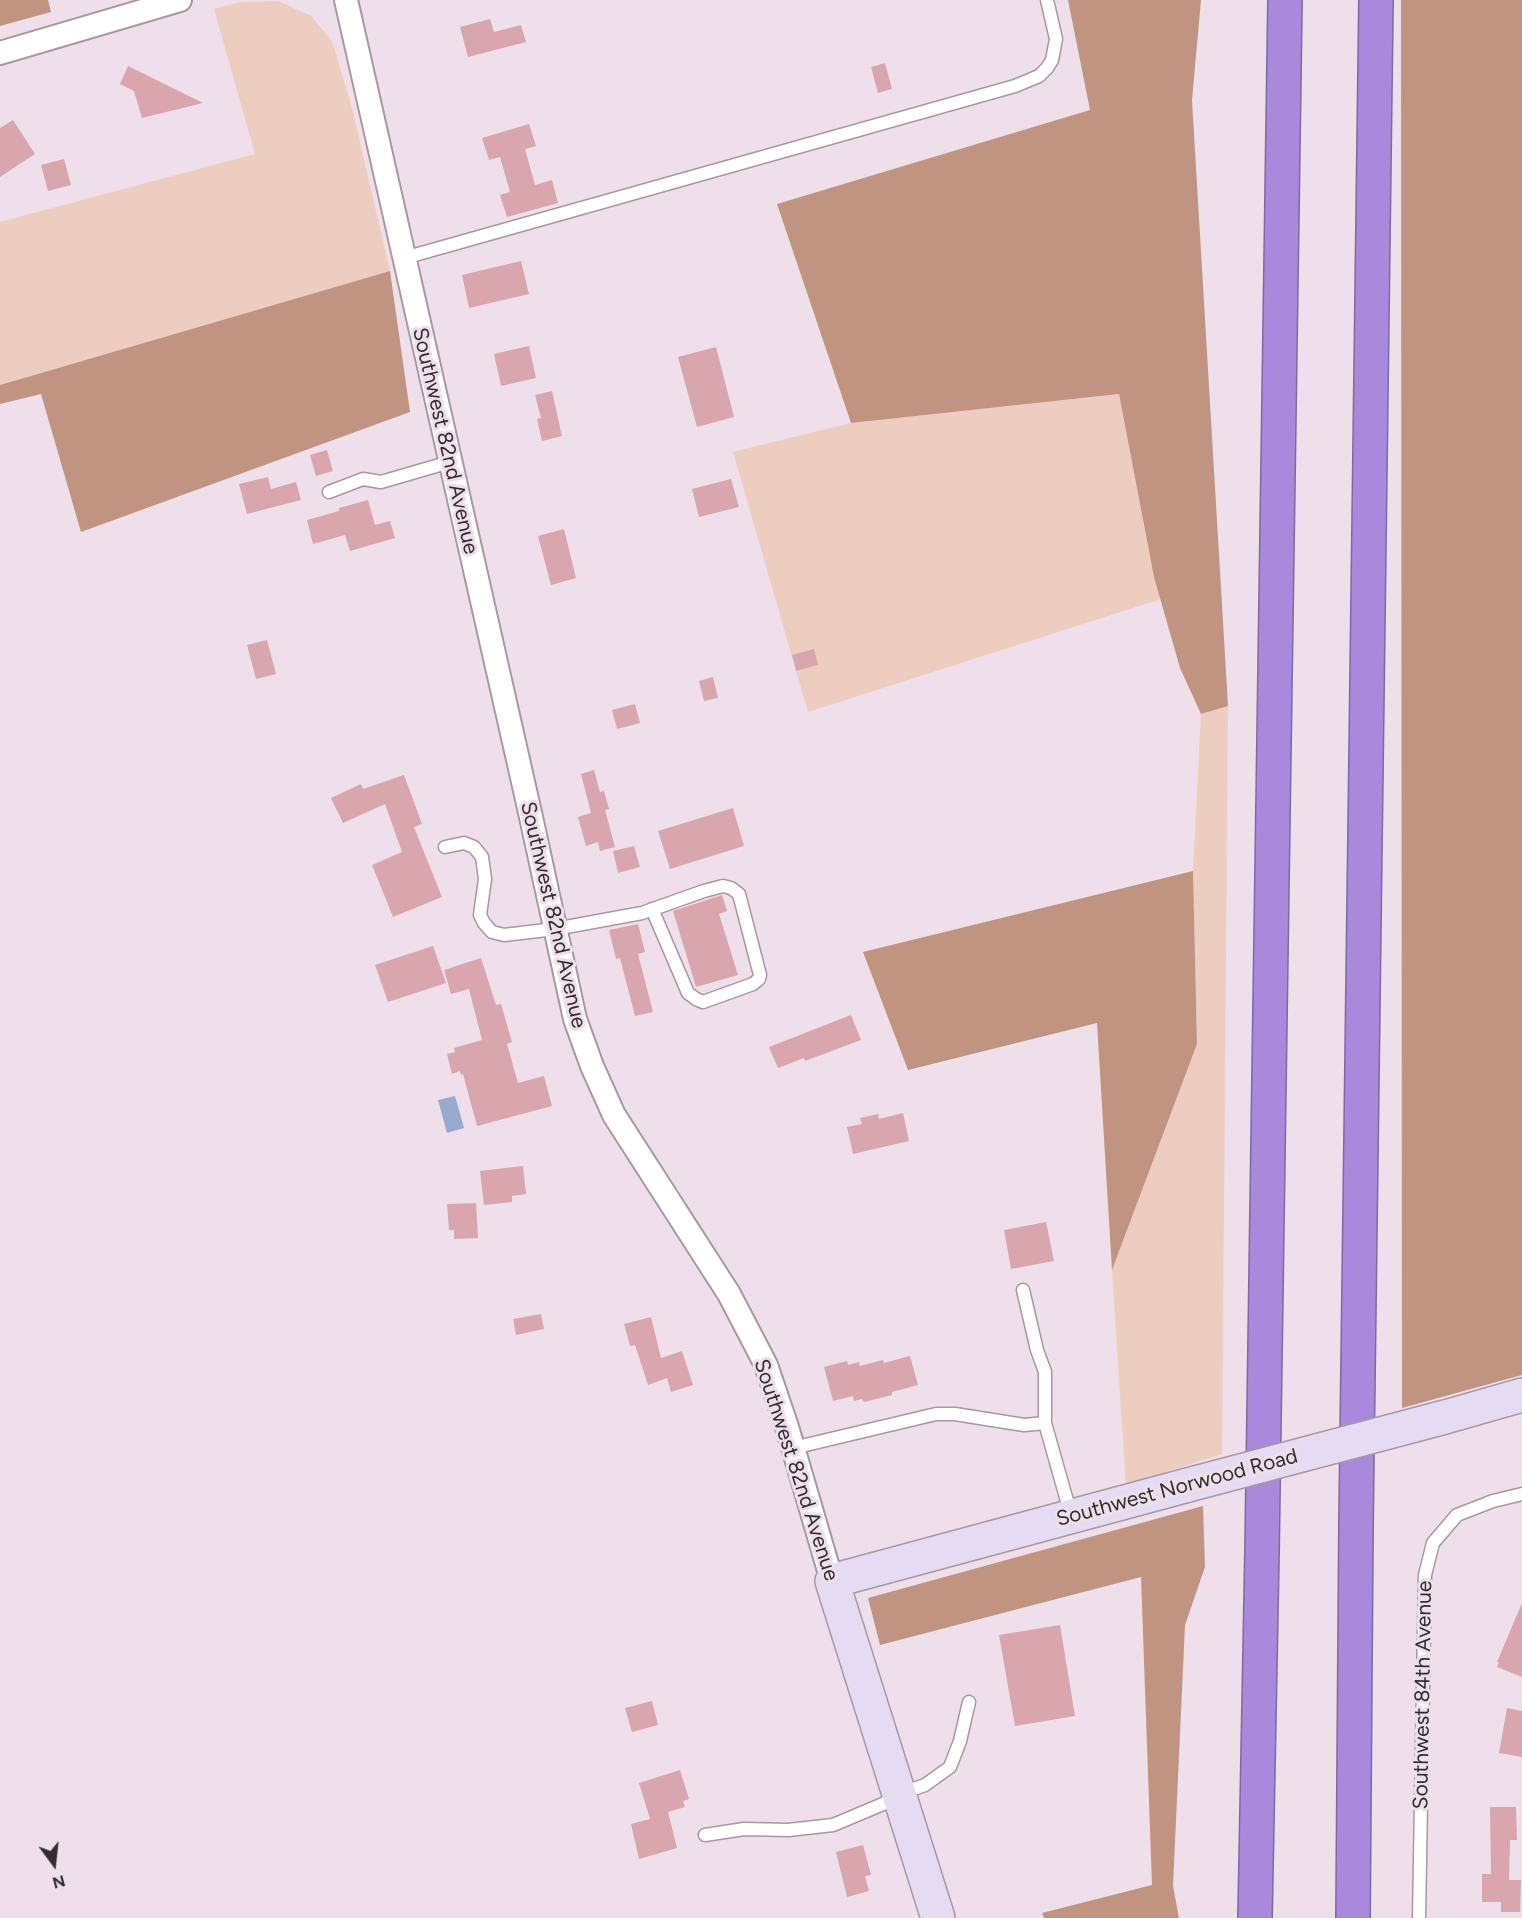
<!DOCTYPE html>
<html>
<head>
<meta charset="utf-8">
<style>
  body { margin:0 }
  #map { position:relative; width:1522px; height:1918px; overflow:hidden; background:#eedfea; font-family:Figtree,sans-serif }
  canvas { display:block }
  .north { position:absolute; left:24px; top:1834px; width:60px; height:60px; -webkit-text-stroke:4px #eedfea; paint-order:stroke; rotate:165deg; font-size:16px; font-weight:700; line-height:24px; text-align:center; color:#332d31 }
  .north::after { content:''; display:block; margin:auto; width:21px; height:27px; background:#332d31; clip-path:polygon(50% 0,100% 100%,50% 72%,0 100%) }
</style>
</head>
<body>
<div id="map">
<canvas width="1522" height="1918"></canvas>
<div class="north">N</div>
</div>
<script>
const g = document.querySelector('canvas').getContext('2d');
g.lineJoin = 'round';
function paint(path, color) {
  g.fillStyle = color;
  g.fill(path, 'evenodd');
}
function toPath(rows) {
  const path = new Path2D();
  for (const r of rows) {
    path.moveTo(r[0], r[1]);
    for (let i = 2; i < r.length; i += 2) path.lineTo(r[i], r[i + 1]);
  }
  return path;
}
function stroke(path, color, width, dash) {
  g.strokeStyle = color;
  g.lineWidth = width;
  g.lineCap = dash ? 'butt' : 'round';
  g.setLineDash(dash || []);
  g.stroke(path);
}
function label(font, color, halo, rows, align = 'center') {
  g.font = font + ' Figtree,sans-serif';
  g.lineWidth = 6;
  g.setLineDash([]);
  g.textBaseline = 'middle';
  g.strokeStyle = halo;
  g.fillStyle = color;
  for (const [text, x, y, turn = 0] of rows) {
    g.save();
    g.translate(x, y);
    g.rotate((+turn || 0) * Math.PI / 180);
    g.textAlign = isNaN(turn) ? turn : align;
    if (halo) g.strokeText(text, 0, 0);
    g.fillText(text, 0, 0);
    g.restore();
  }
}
const green = toPath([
  [278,1,311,16,332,41,352,108,390,271,0,385,0,222,255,154,214,9,241,2],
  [1119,394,1154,577,1161,599,808,712,733,452,851,423],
  [1228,706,1222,1454,1126,1485,1112,1270,1197,1044,1193,871,1201,714]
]);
const forest = toPath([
  [0,0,48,0,51,12,0,26],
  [1068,0,1201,0,1192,100,1228,706,1201,714,1180,668,1154,577,1119,394,851,423,777,204,1090,110],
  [1401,0,1522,0,1522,1375,1402,1408],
  [390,271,410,412,81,532,41,394,0,404,0,385],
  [1193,871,1197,1044,1112,1270,1097,1023,908,1070,863,952],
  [1203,1506,1205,1567,1185,1625,1173,1886,1179,1918,1044,1918,1042,1913,1152,1885,1141,1577,880,1645,868,1598]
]);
const water = toPath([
  [455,1096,464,1128,447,1133,438,1100]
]);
const building = toPath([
  [490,19,494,32,521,25,526,42,468,57,460,27],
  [885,63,892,89,878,93,871,67],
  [128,66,203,103,142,118,134,91,120,84],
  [13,120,35,154,0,177,0,128],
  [529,124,536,146,525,149,535,185,552,180,558,203,507,217,500,195,510,192,500,157,489,160,482,138],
  [64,159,71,185,48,191,41,165],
  [521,261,529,294,469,308,462,275],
  [529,346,536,378,501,386,494,354],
  [716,347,734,417,697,427,678,357],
  [552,391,562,436,542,441,537,419,541,418,535,395],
  [327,450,333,471,316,476,310,455],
  [268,477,271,489,296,482,301,500,247,514,239,484],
  [731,479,739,507,699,517,692,489],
  [368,500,375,525,390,521,395,538,350,551,345,535,313,544,307,520,339,511,339,508],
  [564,529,576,578,551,585,538,536],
  [267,640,276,674,256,679,247,645],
  [814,649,818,665,796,671,792,655],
  [713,677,718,698,704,701,699,681],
  [635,704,640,723,617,729,612,710],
  [594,770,600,792,604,791,609,809,605,810,615,847,600,851,598,842,586,846,578,817,591,813,581,774],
  [404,775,422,824,414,827,442,897,393,917,372,865,402,852,385,804,343,823,331,798,361,784,363,789],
  [733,808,744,846,670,869,658,831],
  [634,846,640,867,618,873,613,851],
  [722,895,727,911,719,914,738,975,696,987,673,911],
  [638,924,645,952,638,954,653,1012,635,1016,620,958,616,959,609,930],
  [433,946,446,983,388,1002,375,965],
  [481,958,496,1005,501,1004,512,1042,507,1044,518,1083,544,1076,552,1106,477,1126,463,1074,461,1075,460,1071,452,1074,447,1054,455,1052,454,1048,482,1040,469,989,451,994,444,970],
  [851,1015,861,1040,805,1061,804,1058,778,1068,769,1047],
  [903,1113,909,1141,853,1154,847,1127,862,1124,860,1118,878,1114,879,1119],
  [523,1166,526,1194,512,1196,512,1202,484,1205,480,1171],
  [476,1203,478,1238,454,1239,454,1230,449,1230,447,1204],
  [1046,1222,1054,1261,1011,1269,1004,1230],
  [541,1314,544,1329,516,1335,513,1319],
  [651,1317,661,1358,682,1351,693,1385,671,1392,667,1378,648,1385,635,1345,630,1346,624,1324],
  [910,1356,918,1385,892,1392,892,1395,864,1402,862,1399,854,1401,853,1396,833,1401,824,1367,847,1361,848,1365,859,1362,860,1366,883,1360,884,1363],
  [1522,1603,1522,1677,1497,1667,1499,1662,1497,1662],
  [1060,1625,1075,1716,1015,1726,999,1635],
  [652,1701,658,1725,632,1732,625,1708],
  [1507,1708,1522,1711,1522,1757,1499,1753],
  [680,1770,689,1799,683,1801,685,1807,668,1812,677,1848,639,1859,631,1824,650,1819,639,1783],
  [1490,1807,1516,1807,1517,1840,1510,1840,1509,1880,1521,1880,1520,1912,1501,1912,1501,1902,1482,1902,1482,1874,1491,1874],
  [863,1845,871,1875,865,1876,869,1891,847,1897,836,1852]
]);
const lane = toPath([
  [404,258,1015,86,1039,76,1047,68,1052,60,1056,39,1047,0],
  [329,492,363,479,381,482,450,462],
  [445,847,464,843,474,847,482,857,485,879,480,915,484,923,492,932,504,935,555,929,642,913,704,891,723,886,731,888,739,894,760,975,759,979,753,984,703,1002,696,999,688,993,652,909],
  [1023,1290,1037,1350,1045,1372,1045,1423,1071,1515],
  [793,1448,936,1414,955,1414,1024,1425,1045,1423],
  [705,1835,744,1829,788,1830,833,1825,883,1804,899,1794,925,1785,950,1767,960,1741,969,1702],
  [1419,1918,1425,1575,1433,1543,1457,1515,1493,1501,1522,1494]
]);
const street = toPath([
  [346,0,531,817,575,1019,592,1066,614,1115,729,1294,766,1365,787,1427,832,1581],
  [0,53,180,0]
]);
const secondary = toPath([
  [1445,1417,1522,1395],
  [938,1918,832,1581,1188,1485]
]);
const highway = toPath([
  [1255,1918,1262,1552,1285,0],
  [1353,1918,1356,1524,1376,0]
]);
const secondaryBridge = toPath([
  [1188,1485,1445,1417]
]);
const streetNames = [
  ["Southwest 82nd Avenue",445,441,77],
  ["Southwest 82nd Avenue",553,915,77],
  ["Southwest 82nd Avenue",796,1470,72],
  ["Southwest Norwood Road",1177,1488,-15],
  ["Southwest 84th Avenue",1423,1695,-89]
];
paint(green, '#eccdc0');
paint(forest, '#c19482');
paint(water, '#99aad1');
paint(building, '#d9a6ad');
stroke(lane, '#a798a3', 15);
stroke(street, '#a798a3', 26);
stroke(secondary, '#a798a3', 36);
stroke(highway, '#8069a0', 36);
stroke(lane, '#fff', 12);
stroke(street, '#fff', 22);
stroke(secondary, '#e5dcf4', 33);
stroke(highway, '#a989db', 33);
stroke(secondaryBridge, '#a798a3', 36, []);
stroke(secondaryBridge, '#e5dcf4', 33);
label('21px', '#332d31', '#eedfea', streetNames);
</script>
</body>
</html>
